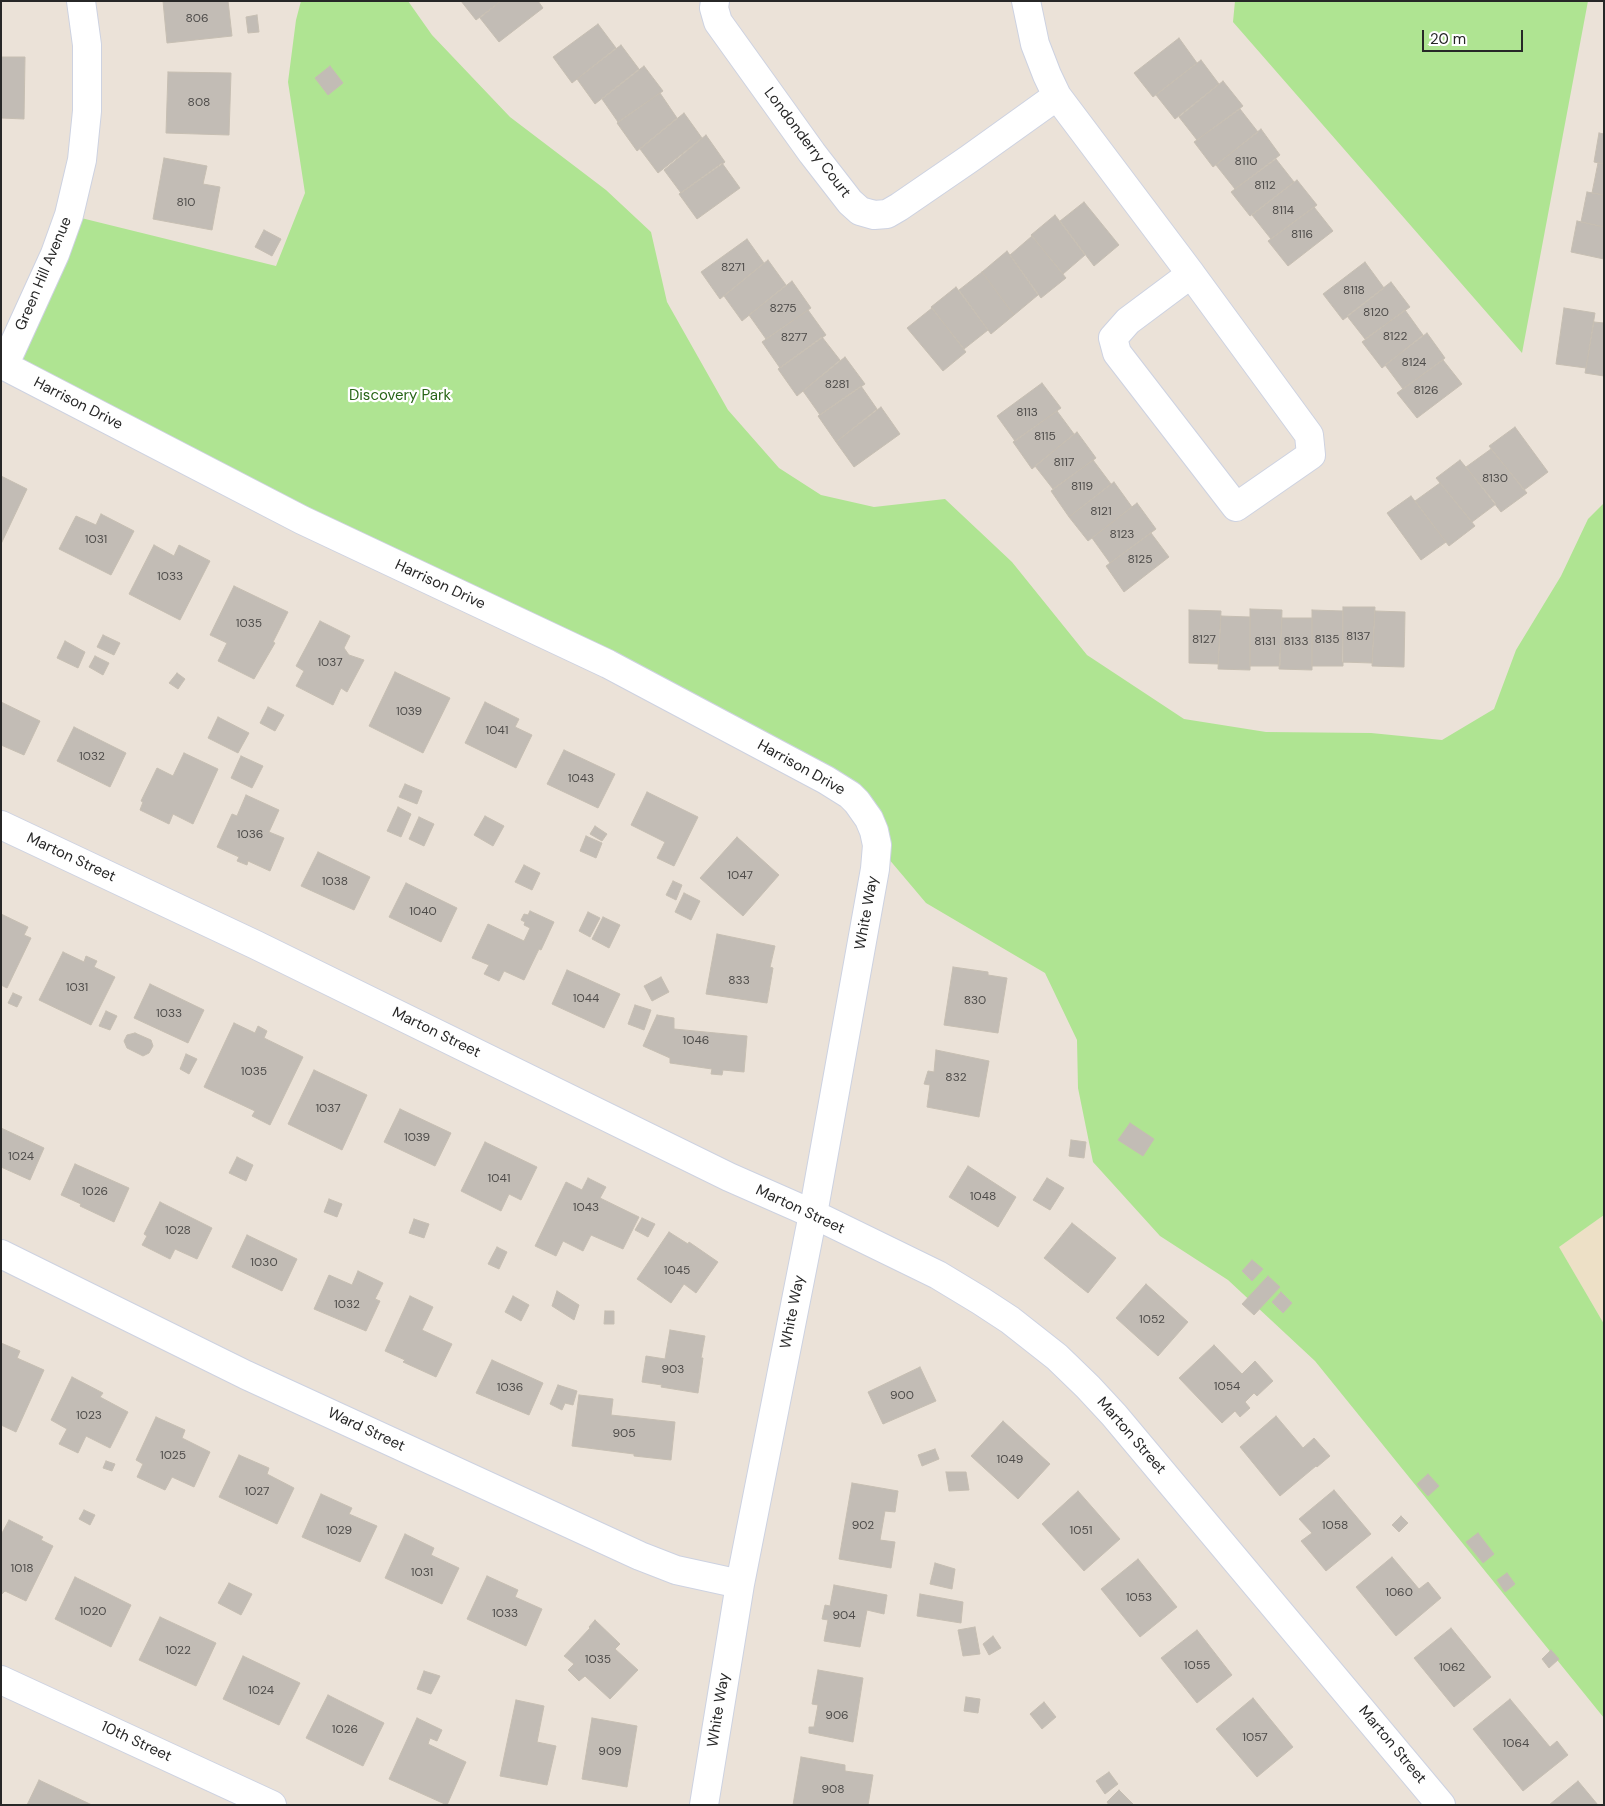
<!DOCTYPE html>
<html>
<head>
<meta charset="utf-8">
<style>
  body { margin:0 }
  #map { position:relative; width:1605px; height:1806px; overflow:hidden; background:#ebe2d8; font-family:"DM Sans",sans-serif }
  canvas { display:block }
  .frame { position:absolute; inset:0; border:2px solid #272727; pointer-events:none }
  .scale { position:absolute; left:1422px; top:30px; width:101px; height:22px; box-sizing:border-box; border:2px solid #272727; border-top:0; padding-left:6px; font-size:15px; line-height:18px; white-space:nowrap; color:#272727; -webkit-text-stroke:4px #fff; paint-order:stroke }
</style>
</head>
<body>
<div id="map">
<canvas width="1605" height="1806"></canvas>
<div class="frame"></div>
<div class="scale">20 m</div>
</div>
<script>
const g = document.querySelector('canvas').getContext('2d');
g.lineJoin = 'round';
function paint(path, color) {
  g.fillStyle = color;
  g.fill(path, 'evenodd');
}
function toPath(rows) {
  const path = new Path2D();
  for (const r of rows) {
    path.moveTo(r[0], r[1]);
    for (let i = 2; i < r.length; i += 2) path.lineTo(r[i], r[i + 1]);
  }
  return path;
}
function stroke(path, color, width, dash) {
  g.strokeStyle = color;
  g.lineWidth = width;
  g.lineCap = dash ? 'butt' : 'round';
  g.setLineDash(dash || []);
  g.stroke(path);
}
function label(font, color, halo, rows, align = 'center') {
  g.font = font + ' "DM Sans",sans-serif';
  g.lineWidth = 4.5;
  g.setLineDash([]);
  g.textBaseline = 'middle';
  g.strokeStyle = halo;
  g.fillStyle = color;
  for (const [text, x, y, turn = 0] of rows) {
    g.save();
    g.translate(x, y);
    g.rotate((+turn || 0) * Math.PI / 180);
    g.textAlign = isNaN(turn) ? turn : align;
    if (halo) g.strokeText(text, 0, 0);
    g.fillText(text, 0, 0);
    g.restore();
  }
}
const education = toPath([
  [1604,1215,1604,1324,1558,1246]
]);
const green = toPath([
  [301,1,408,1,432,35,510,117,606,190,651,232,667,302,728,410,779,468,821,495,874,507,945,499,1012,562,1087,655,1184,719,1266,732,1371,733,1442,740,1494,709,1516,650,1561,576,1588,519,1604,503,1604,1215,1559,1247,1604,1324,1604,1718,1315,1361,1228,1280,1160,1236,1093,1162,1078,1088,1077,1040,1045,973,926,903,877,845,857,802,4,366,69,215,276,266,305,193,288,82,296,20],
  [1235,1,1588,1,1522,353,1233,22]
]);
const building = toPath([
  [163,1,228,1,232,36,167,43,163,1],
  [461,1,501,1,476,20,461,1],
  [501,1,538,1,543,8,499,42,480,18,501,1],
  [257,15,259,32,248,33,246,17,257,15],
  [598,24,616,48,572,83,553,57,598,24],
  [1179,38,1197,63,1153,97,1134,73,1179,38],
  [621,45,639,69,595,104,577,79,621,45],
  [1,57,25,57,24,119,1,118,1,57],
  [1201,60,1219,84,1175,119,1156,95,1201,60],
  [330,66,343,83,328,95,315,78,330,66],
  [644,66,663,91,618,122,602,99,644,66],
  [168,72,231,73,229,135,166,133,168,72],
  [1223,81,1243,106,1197,140,1179,117,1223,81],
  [660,93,677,118,637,151,617,123,660,93],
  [1240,109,1258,132,1213,167,1194,142,1240,109],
  [684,113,702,138,658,173,640,149,684,113],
  [1261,129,1280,155,1235,189,1216,165,1261,129],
  [1599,133,1604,134,1604,164,1594,162,1599,133],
  [706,135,725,162,681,193,664,170,706,135],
  [164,158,207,166,203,184,220,187,212,230,153,219,164,158],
  [1276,159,1294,182,1250,216,1231,192,1276,159],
  [722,163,740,188,697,219,679,194,722,163],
  [1598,163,1604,164,1604,195,1592,193,1598,163],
  [1297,180,1317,205,1271,239,1252,215,1297,180],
  [1587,192,1604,195,1604,227,1581,222,1587,192],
  [1084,202,1119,245,1094,266,1060,221,1084,202],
  [1314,207,1333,231,1288,266,1268,241,1314,207],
  [1055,215,1085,255,1063,274,1031,235,1055,215],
  [1577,221,1604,227,1604,259,1571,252,1577,221],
  [264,230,281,239,272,256,255,247,264,230],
  [1032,236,1066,278,1041,298,1010,255,1032,236],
  [747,239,764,263,720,299,701,272,747,239],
  [1007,251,1038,295,1014,315,982,272,1007,251],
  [768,260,786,285,742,321,724,296,768,260],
  [1365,262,1384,288,1343,320,1323,294,1365,262],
  [982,272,1014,315,991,334,959,290,982,272],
  [792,281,811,308,766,339,749,315,792,281],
  [1391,282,1410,307,1365,339,1347,316,1391,282],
  [956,287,988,330,964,349,931,307,956,287],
  [932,308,966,352,943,371,907,328,932,308],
  [1564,308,1595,313,1586,368,1556,364,1564,308],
  [808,310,826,335,780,368,762,342,808,310],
  [1405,310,1423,335,1382,368,1362,342,1405,310],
  [1594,322,1604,323,1604,376,1585,373,1594,322],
  [1427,333,1445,358,1403,389,1385,365,1427,333],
  [822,337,840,360,797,396,778,369,822,337],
  [845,357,865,384,820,415,803,391,845,357],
  [1443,360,1462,384,1417,418,1397,393,1443,360],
  [1042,383,1061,408,1015,441,997,416,1042,383],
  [861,386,877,409,836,442,818,416,861,386],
  [881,407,900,434,854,467,836,442,881,407],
  [1057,411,1074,434,1032,469,1013,442,1057,411],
  [1515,427,1548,472,1524,490,1489,446,1515,427],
  [1077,432,1096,458,1053,489,1035,466,1077,432],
  [1491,449,1527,493,1501,512,1466,467,1491,449],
  [1093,460,1111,484,1069,517,1051,491,1093,460],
  [1460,460,1496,504,1472,522,1436,478,1460,460],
  [1,476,27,489,1,544,1,476],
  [1114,482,1132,507,1088,541,1069,517,1114,482],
  [1440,483,1475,526,1449,546,1415,501,1440,483],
  [1411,496,1446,542,1421,560,1387,513,1411,496],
  [1137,503,1156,529,1110,563,1092,538,1137,503],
  [101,514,134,531,111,575,59,549,76,516,96,525,101,514],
  [1151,533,1169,557,1124,592,1106,566,1151,533],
  [154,545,174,556,179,545,210,561,180,620,129,594,154,545],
  [234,586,288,612,273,642,275,643,254,679,218,661,227,643,210,635,234,586],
  [1343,607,1375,607,1372,663,1342,662,1343,607],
  [1250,609,1282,610,1280,666,1250,666,1250,609],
  [1189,610,1221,611,1218,664,1189,663,1189,610],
  [1312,610,1343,611,1343,666,1312,666,1312,610],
  [1375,611,1405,612,1404,667,1372,666,1375,611],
  [1221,616,1250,617,1250,670,1218,669,1221,616],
  [1282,618,1312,618,1312,670,1279,669,1282,618],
  [320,621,350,636,344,648,349,655,364,660,347,692,341,688,333,705,296,686,304,671,296,666,320,621],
  [103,635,120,643,114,655,97,647,103,635],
  [65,641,85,652,78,668,57,658,65,641],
  [95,656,109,663,103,675,89,667,95,656],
  [395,672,450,698,423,753,369,726,395,672],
  [177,673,185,679,178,689,169,683,177,673],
  [1,702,40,721,24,755,1,745,1,702],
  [485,702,519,719,515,727,532,735,516,768,465,743,485,702],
  [268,707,284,715,275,731,260,723,268,707],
  [218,717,249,733,238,753,208,738,218,717],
  [74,727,126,753,110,787,57,761,74,727],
  [564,750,615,774,598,808,547,784,564,750],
  [184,753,218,769,193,824,173,814,169,824,140,810,143,802,141,801,157,768,173,776,184,753],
  [241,756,263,766,252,788,231,778,241,756],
  [405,784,422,791,417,804,399,797,405,784],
  [647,792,698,817,674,866,657,858,665,842,631,825,647,792],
  [246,795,279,810,269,832,284,838,270,871,248,861,247,865,237,861,239,857,217,847,232,814,237,816,246,795],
  [398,807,411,814,401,837,387,831,398,807],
  [485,816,504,826,493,846,474,835,485,816],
  [419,817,434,824,424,846,409,839,419,817],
  [595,826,607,834,602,841,590,834,595,826],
  [586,836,602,843,596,858,580,851,586,836],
  [737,837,779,875,743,916,700,878,737,837],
  [318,852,370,877,354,910,301,886,318,852],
  [524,865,540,873,532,890,515,882,524,865],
  [673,881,682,885,676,900,666,895,673,881],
  [406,883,457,908,441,942,389,917,406,883],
  [684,893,700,901,691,920,675,912,684,893],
  [530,911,554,922,541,950,539,949,524,980,504,971,499,981,484,974,489,965,472,958,488,924,524,941,530,928,524,925,525,922,521,920,524,914,528,915,530,911],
  [588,912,600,918,590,937,579,931,588,912],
  [1,914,28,927,24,935,31,938,7,988,1,985,1,914],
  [603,917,620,925,609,948,592,939,603,917],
  [717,934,775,946,770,967,773,968,767,1003,706,994,717,934],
  [63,952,84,962,86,956,97,961,94,967,115,977,91,1025,39,1000,63,952],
  [953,967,988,972,988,975,1007,978,998,1033,944,1025,953,967],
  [567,970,620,994,604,1028,552,1004,567,970],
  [661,977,669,992,652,1001,644,986,661,977],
  [150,984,204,1010,188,1043,134,1018,150,984],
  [13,993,22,997,17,1007,8,1003,13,993],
  [635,1005,651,1010,644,1030,628,1024,635,1005],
  [106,1011,117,1016,110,1030,99,1026,106,1011],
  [657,1015,674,1018,674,1029,747,1036,744,1072,723,1070,722,1075,711,1074,712,1069,670,1063,670,1058,643,1046,657,1015],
  [234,1023,255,1033,258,1026,267,1031,264,1038,303,1057,270,1125,252,1116,255,1111,204,1087,234,1023],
  [135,1033,151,1040,153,1046,149,1053,143,1056,127,1048,124,1041,127,1035,135,1033],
  [936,1050,989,1061,979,1117,927,1107,930,1085,924,1084,928,1071,934,1072,936,1050],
  [186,1054,197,1059,189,1074,180,1069,186,1054],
  [314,1070,367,1095,342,1150,288,1124,314,1070],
  [400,1109,451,1133,435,1166,384,1142,400,1109],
  [1130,1123,1154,1139,1143,1156,1118,1140,1130,1123],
  [1,1128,44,1148,30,1180,1,1167,1,1128],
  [1071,1140,1086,1142,1084,1158,1069,1156,1071,1140],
  [485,1142,537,1167,521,1200,509,1194,501,1211,461,1191,485,1142],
  [237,1157,253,1165,246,1181,229,1173,237,1157],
  [75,1164,129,1188,114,1222,80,1206,81,1204,61,1195,75,1164],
  [968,1166,1016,1197,998,1227,949,1197,968,1166],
  [588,1178,606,1187,600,1198,639,1217,623,1249,591,1235,583,1251,563,1241,556,1256,535,1246,566,1182,582,1190,588,1178],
  [1047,1178,1064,1188,1050,1210,1033,1200,1047,1178],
  [329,1199,342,1204,337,1217,324,1212,329,1199],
  [160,1202,212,1228,197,1259,175,1249,170,1259,142,1245,147,1236,144,1234,160,1202],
  [642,1218,655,1224,648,1237,635,1230,642,1218],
  [414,1219,429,1224,424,1238,409,1233,414,1219],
  [1072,1223,1116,1258,1088,1293,1044,1258,1072,1223],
  [669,1232,688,1244,689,1242,718,1262,696,1293,684,1284,671,1303,637,1279,669,1232],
  [247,1235,297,1259,282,1291,232,1267,247,1235],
  [497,1247,507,1252,499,1269,488,1264,497,1247],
  [1252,1260,1263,1269,1252,1281,1242,1271,1252,1260],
  [358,1271,383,1283,375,1299,380,1301,366,1331,314,1309,329,1275,352,1285,358,1271],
  [1268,1276,1280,1287,1254,1315,1242,1304,1268,1276],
  [1146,1284,1188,1322,1158,1356,1116,1318,1146,1284],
  [557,1291,579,1305,574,1320,552,1306,557,1291],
  [1281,1292,1292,1303,1283,1313,1272,1302,1281,1292],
  [410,1296,433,1307,422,1330,452,1344,436,1377,403,1362,405,1360,385,1351,410,1296],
  [513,1296,529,1305,521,1321,505,1312,513,1296],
  [605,1311,614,1311,614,1324,604,1324,605,1311],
  [670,1330,705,1336,701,1358,703,1358,698,1393,661,1387,662,1385,642,1382,646,1356,665,1359,670,1330],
  [1,1343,20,1351,17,1358,44,1370,16,1432,1,1425,1,1343],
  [1214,1345,1242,1374,1255,1361,1273,1381,1257,1396,1254,1393,1245,1402,1250,1408,1240,1417,1235,1411,1222,1423,1179,1378,1214,1345],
  [492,1360,543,1383,529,1415,476,1393,492,1360],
  [920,1367,936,1401,883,1424,868,1392,920,1367],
  [72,1377,103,1393,100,1397,128,1412,110,1448,86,1436,78,1453,59,1444,67,1429,51,1420,72,1377],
  [558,1385,577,1391,573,1405,565,1403,562,1410,550,1404,558,1385],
  [579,1395,613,1399,611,1415,675,1422,671,1460,634,1456,634,1454,572,1446,579,1395],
  [1276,1416,1303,1448,1314,1438,1330,1456,1317,1467,1316,1466,1280,1496,1240,1447,1276,1416],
  [156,1417,185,1430,182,1438,210,1452,194,1487,172,1477,165,1490,137,1477,143,1464,136,1460,156,1417],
  [1003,1421,1050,1464,1018,1499,971,1456,1003,1421],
  [935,1449,939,1459,922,1466,918,1455,935,1449],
  [239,1455,269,1468,267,1474,294,1488,277,1524,219,1497,239,1455],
  [106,1461,115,1464,112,1471,103,1468,106,1461],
  [946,1472,966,1472,969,1490,949,1491,946,1472],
  [1428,1474,1439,1486,1428,1496,1417,1484,1428,1474],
  [852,1483,898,1491,895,1512,885,1511,880,1540,895,1542,891,1568,839,1559,852,1483],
  [1334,1490,1371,1534,1326,1571,1301,1541,1312,1533,1299,1519,1334,1490],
  [1078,1491,1120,1539,1084,1571,1042,1524,1078,1491],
  [321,1494,352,1508,349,1514,377,1526,360,1562,302,1537,321,1494],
  [84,1510,95,1515,90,1525,79,1519,84,1510],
  [1401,1516,1408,1523,1399,1532,1392,1525,1401,1516],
  [9,1520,43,1537,41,1540,53,1546,26,1601,5,1591,1,1595,1,1535,9,1520],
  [1478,1533,1494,1554,1483,1563,1466,1542,1478,1533],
  [405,1534,434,1548,431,1555,459,1568,442,1604,385,1578,405,1534],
  [1392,1557,1419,1589,1428,1582,1441,1598,1396,1636,1356,1587,1392,1557],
  [1138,1559,1177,1607,1140,1637,1101,1589,1138,1559],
  [935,1563,955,1569,952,1589,930,1584,935,1563],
  [1507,1573,1515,1584,1505,1592,1497,1580,1507,1573],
  [487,1576,518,1590,515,1597,542,1609,526,1646,467,1619,487,1576],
  [75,1577,131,1605,111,1647,55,1619,75,1577],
  [229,1583,252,1594,241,1615,218,1603,229,1583],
  [834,1585,887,1595,884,1614,867,1610,860,1647,824,1641,828,1620,822,1619,825,1605,830,1606,834,1585],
  [920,1594,963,1602,961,1623,917,1616,920,1594],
  [160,1617,216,1643,196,1686,139,1660,160,1617],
  [595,1620,620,1644,615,1649,638,1670,610,1699,585,1676,579,1681,568,1670,574,1664,564,1656,590,1628,589,1627,595,1620],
  [975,1627,980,1654,963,1656,958,1630,975,1627],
  [1451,1628,1491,1677,1454,1707,1414,1658,1451,1628],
  [1197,1630,1232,1675,1197,1703,1161,1658,1197,1630],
  [993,1636,1001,1648,989,1655,983,1644,993,1636],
  [1551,1650,1559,1659,1549,1668,1542,1659,1551,1650],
  [243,1656,300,1683,279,1725,223,1699,243,1656],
  [818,1670,863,1678,853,1742,809,1733,809,1727,814,1727,818,1705,812,1704,818,1670],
  [424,1671,440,1676,431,1694,417,1689,424,1671],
  [328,1695,384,1723,363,1766,306,1738,328,1695],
  [966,1697,980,1699,978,1713,964,1711,966,1697],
  [1253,1698,1293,1747,1257,1777,1216,1729,1253,1698],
  [1510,1699,1550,1747,1557,1741,1568,1755,1523,1791,1473,1729,1510,1699],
  [516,1700,544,1706,537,1742,556,1746,547,1785,500,1776,516,1700],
  [1044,1702,1056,1717,1042,1729,1030,1714,1044,1702],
  [417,1718,442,1730,437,1741,430,1738,428,1744,466,1762,447,1805,389,1779,417,1718],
  [592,1718,637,1726,627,1787,582,1779,592,1718],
  [801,1757,845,1765,845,1771,873,1775,868,1805,793,1805,801,1757],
  [1109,1772,1118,1784,1105,1794,1096,1781,1109,1772],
  [39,1780,92,1805,27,1805,39,1780],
  [1578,1781,1598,1805,1549,1805,1578,1781],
  [1119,1790,1133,1804,1132,1805,1109,1805,1107,1802,1119,1790]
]);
const minor = toPath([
  [715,1,714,8,718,22,812,153,850,202,860,211,874,215,887,214,899,207,969,159,1057,96],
  [1026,1,1035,44,1047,75,1057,96,1191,274],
  [1191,274,1309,435,1311,455,1236,507,1117,353,1113,338,1128,321,1191,274],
  [1,364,302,520,608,664,826,780,850,795,857,802,869,819,874,831,877,845,875,869,813,1214,740,1584,704,1805],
  [4,366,55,254,69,215,82,160,87,111,87,45,81,1],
  [1,825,256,945,729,1177,813,1214,938,1275,981,1301,1010,1320,1057,1357,1088,1387,1114,1415,1441,1805],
  [1,1254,246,1375,640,1556,676,1570,740,1584],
  [1,1680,272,1805]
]);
const numberNames = [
  ["806",197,19],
  ["808",199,103],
  ["8110",1246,162],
  ["8112",1265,186],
  ["810",186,203],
  ["8114",1283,211],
  ["8116",1302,235],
  ["8271",733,268],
  ["8118",1354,291],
  ["8275",783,309],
  ["8120",1376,313],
  ["8122",1395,337],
  ["8277",794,338],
  ["8124",1414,363],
  ["8281",837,385],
  ["8126",1426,391],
  ["8113",1027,413],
  ["8115",1045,437],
  ["8117",1064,463],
  ["8130",1495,479],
  ["8119",1082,487],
  ["8121",1101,512],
  ["8123",1122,535],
  ["1031",96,540],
  ["8125",1140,560],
  ["1033",170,577],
  ["1035",249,624],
  ["8137",1358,637],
  ["8127",1204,640],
  ["8135",1327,640],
  ["8131",1265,642],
  ["8133",1296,642],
  ["1037",330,663],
  ["1039",409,712],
  ["1041",497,731],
  ["1032",92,757],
  ["1043",581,779],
  ["1036",250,835],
  ["1047",740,876],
  ["1038",335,882],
  ["1040",423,912],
  ["833",739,981],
  ["1031",77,988],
  ["1044",586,999],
  ["830",975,1001],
  ["1033",169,1014],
  ["1046",696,1041],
  ["1035",254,1072],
  ["832",956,1078],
  ["1037",328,1109],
  ["1039",417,1138],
  ["1024",21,1157],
  ["1041",499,1179],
  ["1026",95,1192],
  ["1048",983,1197],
  ["1043",586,1208],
  ["1028",178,1231],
  ["1030",264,1263],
  ["1045",677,1271],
  ["1032",347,1305],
  ["1052",1152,1320],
  ["903",673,1370],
  ["1054",1227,1387],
  ["1036",510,1388],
  ["900",902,1396],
  ["1023",89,1416],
  ["905",624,1434],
  ["1025",173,1456],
  ["1049",1010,1460],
  ["1027",257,1492],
  ["902",863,1526],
  ["1058",1335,1526],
  ["1029",339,1531],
  ["1051",1081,1531],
  ["1018",22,1569],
  ["1031",422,1573],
  ["1060",1399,1593],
  ["1053",1139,1598],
  ["1020",93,1612],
  ["1033",505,1614],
  ["904",844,1616],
  ["1022",178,1651],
  ["1035",598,1660],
  ["1055",1197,1666],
  ["1062",1452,1668],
  ["1024",261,1691],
  ["906",837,1716],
  ["1026",345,1730],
  ["1057",1255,1738],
  ["1064",1516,1744],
  ["909",610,1752],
  ["908",833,1790]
];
const streetNames = [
  ["Londonderry Court",807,143,53],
  ["Green Hill Avenue",44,274,-67],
  ["Harrison Drive",78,404,27],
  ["Harrison Drive",440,585,25],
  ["Harrison Drive",801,768,29],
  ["Marton Street",71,858,25],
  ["White Way",867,913,-80],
  ["Marton Street",436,1033,26],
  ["Marton Street",800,1210,25],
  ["White Way",793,1312,-79],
  ["Ward Street",366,1430,25],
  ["Marton Street",1131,1436,49],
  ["White Way",719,1710,-81],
  ["10th Street",136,1742,25],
  ["Marton Street",1392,1745,50]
];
const parkNames = [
  ["Discovery Park",400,396]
];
paint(education, '#ede0c6');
paint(green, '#afe492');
paint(building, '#c2bcb5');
stroke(building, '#c6beb2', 1);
stroke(minor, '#cdd2e1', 30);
stroke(minor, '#fff', 28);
label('12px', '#4e4c4a', null, numberNames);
label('15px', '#272727', '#fff', streetNames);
label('15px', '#286517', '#fff', parkNames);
</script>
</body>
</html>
